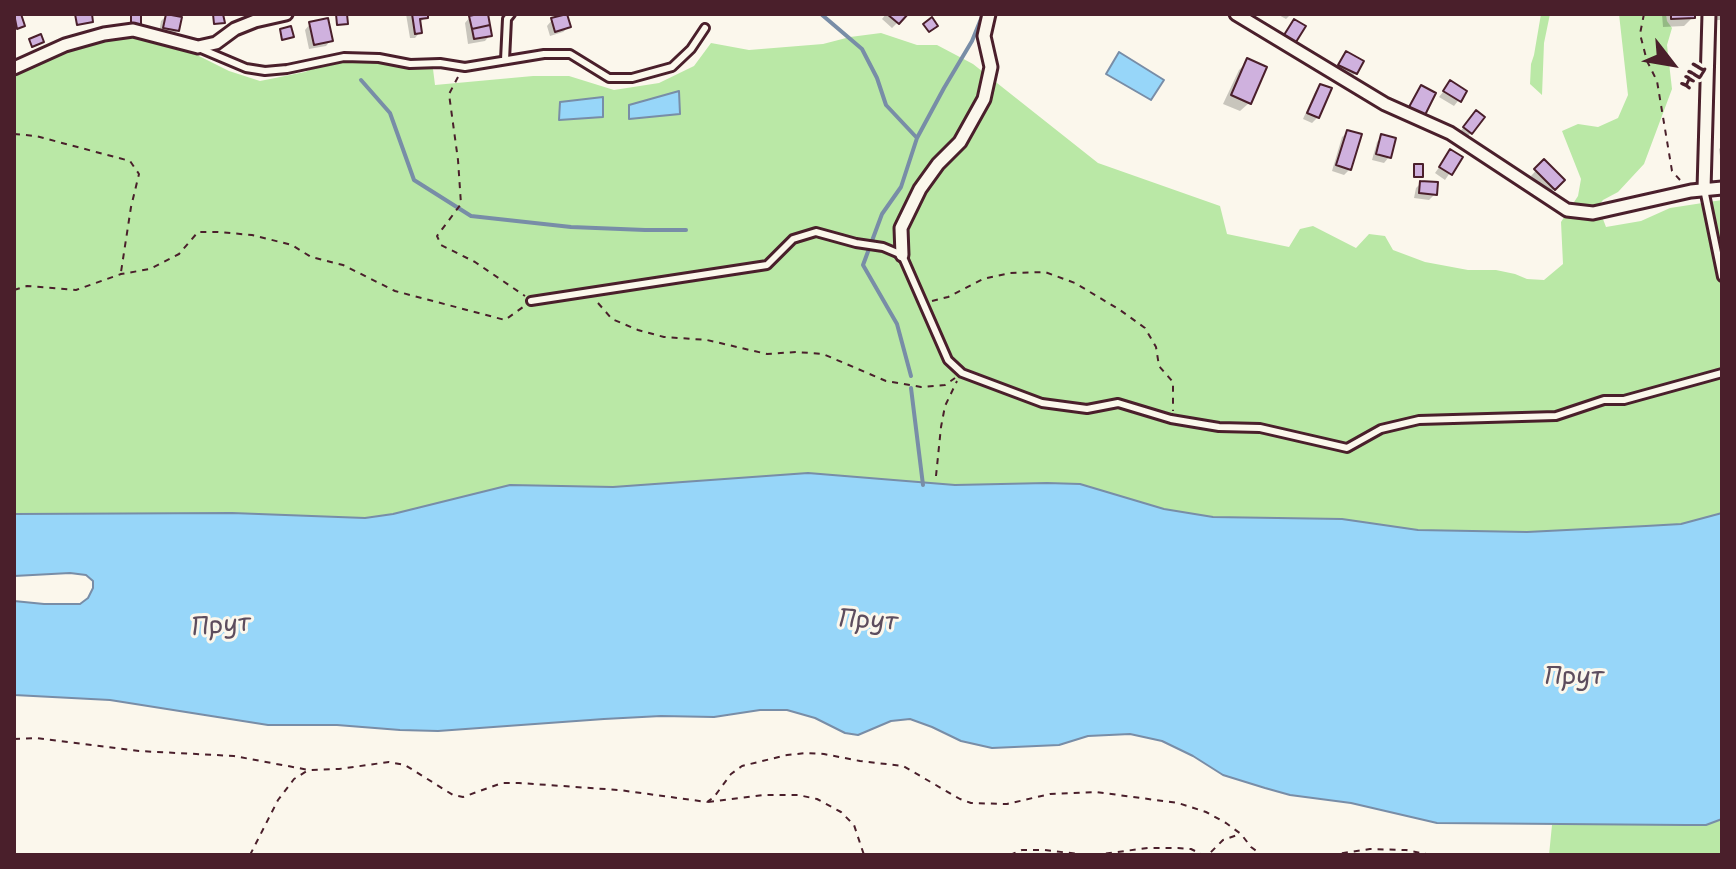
<!DOCTYPE html>
<html>
<head>
<meta charset="utf-8">
<style>
  body { margin:0 }
  #map { position:relative; width:1736px; height:869px; overflow:hidden; background:#fbf7ec; font-family:"Shantell Sans",sans-serif }
  canvas { display:block }
  .frame { position:absolute; inset:0; border:16px solid #4a1f2b; pointer-events:none }
  .north { position:absolute; left:1632px; top:24px; width:80px; height:80px; -webkit-text-stroke:6px #fbf7ec; paint-order:stroke; rotate:121deg; font-size:22px; font-weight:700; line-height:32px; text-align:center; color:#4a1f2b }
  .north::after { content:''; display:block; margin:auto; width:28px; height:36px; background:#4a1f2b; clip-path:polygon(50% 0,100% 100%,50% 72%,0 100%) }
</style>
</head>
<body>
<div id="map">
<canvas width="1736" height="869"></canvas>
<div class="frame"></div>
<div class="north">Пн</div>
</div>
<script>
const g = document.querySelector('canvas').getContext('2d');
g.lineJoin = 'round';
function paint(path, color) {
  g.fillStyle = color;
  g.fill(path, 'evenodd');
}
function toPath(rows) {
  const path = new Path2D();
  for (const r of rows) {
    path.moveTo(r[0], r[1]);
    for (let i = 2; i < r.length; i += 2) path.lineTo(r[i], r[i + 1]);
  }
  return path;
}
function stroke(path, color, width, dash) {
  g.strokeStyle = color;
  g.lineWidth = width;
  g.lineCap = dash ? 'butt' : 'round';
  g.setLineDash(dash || []);
  g.stroke(path);
}
function label(font, color, halo, rows, align = 'center') {
  g.font = font + ' "Shantell Sans",sans-serif';
  g.lineWidth = 6;
  g.setLineDash([]);
  g.textBaseline = 'middle';
  g.strokeStyle = halo;
  g.fillStyle = color;
  for (const [text, x, y, turn = 0] of rows) {
    g.save();
    g.translate(x, y);
    g.rotate((+turn || 0) * Math.PI / 180);
    g.textAlign = isNaN(turn) ? turn : align;
    if (halo) g.strokeText(text, 0, 0);
    g.fillText(text, 0, 0);
    g.restore();
  }
}
const green = toPath([
  [1541,14,1550,14,1544,43,1542,95,1530,84,1531,64,1534,55],
  [1619,14,1666,14,1667,21,1672,28,1667,45,1672,89,1644,164,1618,192,1603,200,1598,206,1606,227,1641,221,1670,208,1722,200,1722,513,1714,516,1681,524,1527,532,1418,530,1342,519,1213,517,1164,509,1080,484,1047,483,955,485,808,473,613,487,510,485,393,514,365,518,232,513,14,514,14,75,62,50,132,35,150,38,185,49,229,71,260,81,305,72,332,60,390,60,421,64,433,69,435,85,533,76,569,76,614,90,659,83,694,66,711,43,749,50,823,44,850,37,881,33,917,45,937,45,973,64,1098,163,1220,206,1227,234,1289,247,1300,229,1313,226,1356,248,1369,234,1385,236,1393,250,1425,262,1468,270,1496,270,1515,274,1527,279,1544,280,1563,264,1561,222,1578,196,1581,179,1562,131,1578,124,1598,127,1618,118,1628,95],
  [679,91,680,113,629,118,629,105],
  [1722,819,1722,855,1549,855,1552,825,1706,825]
]);
const water = toPath([
  [1119,52,1164,80,1151,100,1106,74,1119,52],
  [679,91,680,114,629,119,629,105,679,91],
  [603,97,603,117,559,120,560,102,603,97],
  [808,473,955,485,1047,483,1080,484,1164,509,1213,517,1342,519,1418,530,1527,532,1646,526,1681,524,1722,513,1722,819,1706,825,1685,825,1437,823,1351,803,1290,795,1265,788,1223,775,1193,756,1162,741,1130,734,1088,736,1059,745,992,748,961,741,932,727,910,719,891,721,858,735,845,733,815,718,787,710,760,710,714,717,661,716,604,719,438,731,400,730,337,725,268,725,110,700,14,695,14,601,44,604,80,604,88,598,93,588,93,581,86,575,70,573,14,576,14,514,232,513,365,518,393,514,510,485,613,487,808,473]
]);
const shadow = toPath([
  [406,14,426,14,426,17,419,23,420,32,415,38,410,38],
  [886,14,906,14,892,28,882,19],
  [1277,14,1291,14,1286,19],
  [1662,14,1693,14,1693,17,1684,26,1663,27],
  [1712,14,1722,14,1722,20,1712,20],
  [167,15,178,30,172,36,159,33,161,21],
  [470,17,490,35,485,41,468,44,465,23],
  [552,20,569,27,563,32,550,36,547,26],
  [310,24,331,40,326,46,309,49,305,30],
  [1346,54,1361,61,1355,73,1350,79,1334,71,1341,59],
  [1248,61,1249,103,1240,111,1223,104,1239,70],
  [1450,83,1465,92,1454,106,1439,97],
  [1320,86,1318,117,1312,123,1303,119,1315,92],
  [1421,88,1423,113,1418,119,1405,112,1416,93],
  [1471,118,1471,133,1465,138,1459,133],
  [1348,132,1350,169,1344,175,1332,171,1342,137],
  [1382,136,1389,157,1384,163,1372,160,1377,142],
  [1722,146,1722,163,1721,163,1719,149],
  [1450,152,1460,158,1445,180,1435,173],
  [1544,162,1562,180,1549,194,1531,176],
  [1421,183,1435,194,1429,200,1414,198,1416,188]
]);
const stream = toPath([
  [821,14,862,49,877,78,886,105,917,138],
  [361,80,390,113,414,180,471,216,571,227,645,230,686,230],
  [911,376,897,324,863,265,882,214,901,187,917,138,944,88,972,41,983,14],
  [911,388,923,485]
]);
const building = toPath([
  [14,14,21,14,25,26,17,29,14,14],
  [75,14,92,14,93,22,77,25,75,14],
  [131,14,141,14,141,25,131,25,131,14],
  [166,14,182,17,179,31,163,28,166,14],
  [213,14,223,14,225,23,214,24,213,14],
  [336,14,347,14,348,24,337,25,336,14],
  [412,14,428,14,428,18,420,19,422,33,415,34,412,14],
  [478,14,488,14,490,25,472,29,469,16,478,14],
  [567,14,571,27,555,32,551,18,567,14],
  [887,14,908,14,899,24,887,14],
  [1671,14,1695,14,1695,18,1671,19,1671,14],
  [932,17,938,26,929,32,923,24,932,17],
  [328,18,333,41,314,45,309,22,328,18],
  [1294,19,1306,26,1296,42,1284,35,1294,19],
  [490,25,492,36,474,39,472,29,490,25],
  [291,26,294,37,282,40,280,29,291,26],
  [41,34,44,42,32,47,29,39,41,34],
  [1346,51,1364,61,1357,74,1338,65,1346,51],
  [1247,58,1267,67,1251,104,1231,95,1247,58],
  [1450,80,1467,91,1461,102,1443,91,1450,80],
  [1320,84,1332,88,1319,118,1307,113,1320,84],
  [1421,85,1436,93,1425,115,1409,107,1421,85],
  [1476,110,1485,117,1472,134,1463,127,1476,110],
  [1347,130,1362,134,1351,170,1336,165,1347,130],
  [1381,134,1396,138,1391,158,1376,154,1381,134],
  [1450,149,1463,157,1452,175,1439,167,1450,149],
  [1544,159,1565,180,1555,190,1534,169,1544,159],
  [1414,164,1423,164,1423,177,1414,177,1414,164],
  [1420,181,1438,182,1437,195,1419,193,1420,181]
]);
const path = toPath([
  [1644,14,1640,34,1647,61,1657,81,1672,171,1680,180],
  [458,77,449,94,458,160,461,204,437,236,441,245,475,262,525,296],
  [14,134,36,136,130,161,139,174,131,207,121,272],
  [14,290,27,286,76,290,121,274,150,269,179,254,198,232,218,232,252,235,292,245,311,257,343,265,395,291,505,320,523,307],
  [932,301,948,297,983,279,1010,273,1045,272,1075,283,1120,310,1145,328,1156,347,1159,366,1173,382,1173,411],
  [598,303,612,319,638,330,664,337,707,340,767,354,796,352,823,354,886,381,921,387,945,385,955,378],
  [936,476,941,427,945,406,957,381],
  [14,739,36,738,139,751,234,756,309,770,339,769,389,762,405,765,453,795,463,797,502,783,519,783,619,790,707,802,714,797,731,774,742,766,787,755,807,753,824,754,860,761,903,766,960,799,971,803,1007,804,1050,794,1096,792,1178,803,1206,812,1226,823,1241,834,1251,847,1262,855],
  [708,802,763,795,798,795,817,799,841,812,854,825,864,855],
  [250,855,278,800,294,779,307,771],
  [1010,855,1022,850,1045,850,1087,855],
  [1094,855,1148,848,1178,848,1191,849,1203,855,1208,855,1223,840,1240,834],
  [1330,855,1370,849,1406,850,1431,855]
]);
const service = toPath([
  [201,49,246,68,265,71,287,69,344,57,379,58,410,64,440,63,465,67,544,54,570,54,609,78,632,78,672,67,691,49,705,28],
  [505,60,507,19,511,14],
  [1704,189,1722,277],
  [531,301,767,265,793,239,816,232,856,243,883,247,902,255,948,360,962,373,1042,403,1087,409,1118,403,1171,419,1219,427,1260,428,1347,448,1381,429,1419,420,1556,416,1604,400,1624,400,1722,373]
]);
const minor = toPath([
  [1236,14,1385,104,1450,133,1567,210,1593,213,1691,191,1722,188],
  [14,68,65,45,104,34,133,30,198,47,216,43,235,29,255,21,286,14],
  [1704,189,1709,14],
  [902,255,901,228,920,189,938,164,960,142,984,99,991,67,984,36,989,14]
]);
const waterNames = [
  ["Прут",868,621,3],
  ["Прут",221,626,-5],
  ["Прут",1574,677]
];
paint(green, '#bae8a6');
paint(water, '#97d6f9');
stroke(water, '#788da7', 2);
paint(shadow, '#0003');
stroke(stream, '#788da7', 4);
paint(building, '#cfb1de');
stroke(building, '#4a1f2b', 2);
stroke(service, '#4a1f2b', 12);
stroke(minor, '#4a1f2b', 17);
stroke(path, '#4a1f2b', 2, [6, 6]);
stroke(service, '#fbf7ec', 6);
stroke(minor, '#fbf7ec', 11);
label('italic 26px', '#5d4d5e', '#fbf7ec', waterNames);
</script>
</body>
</html>
